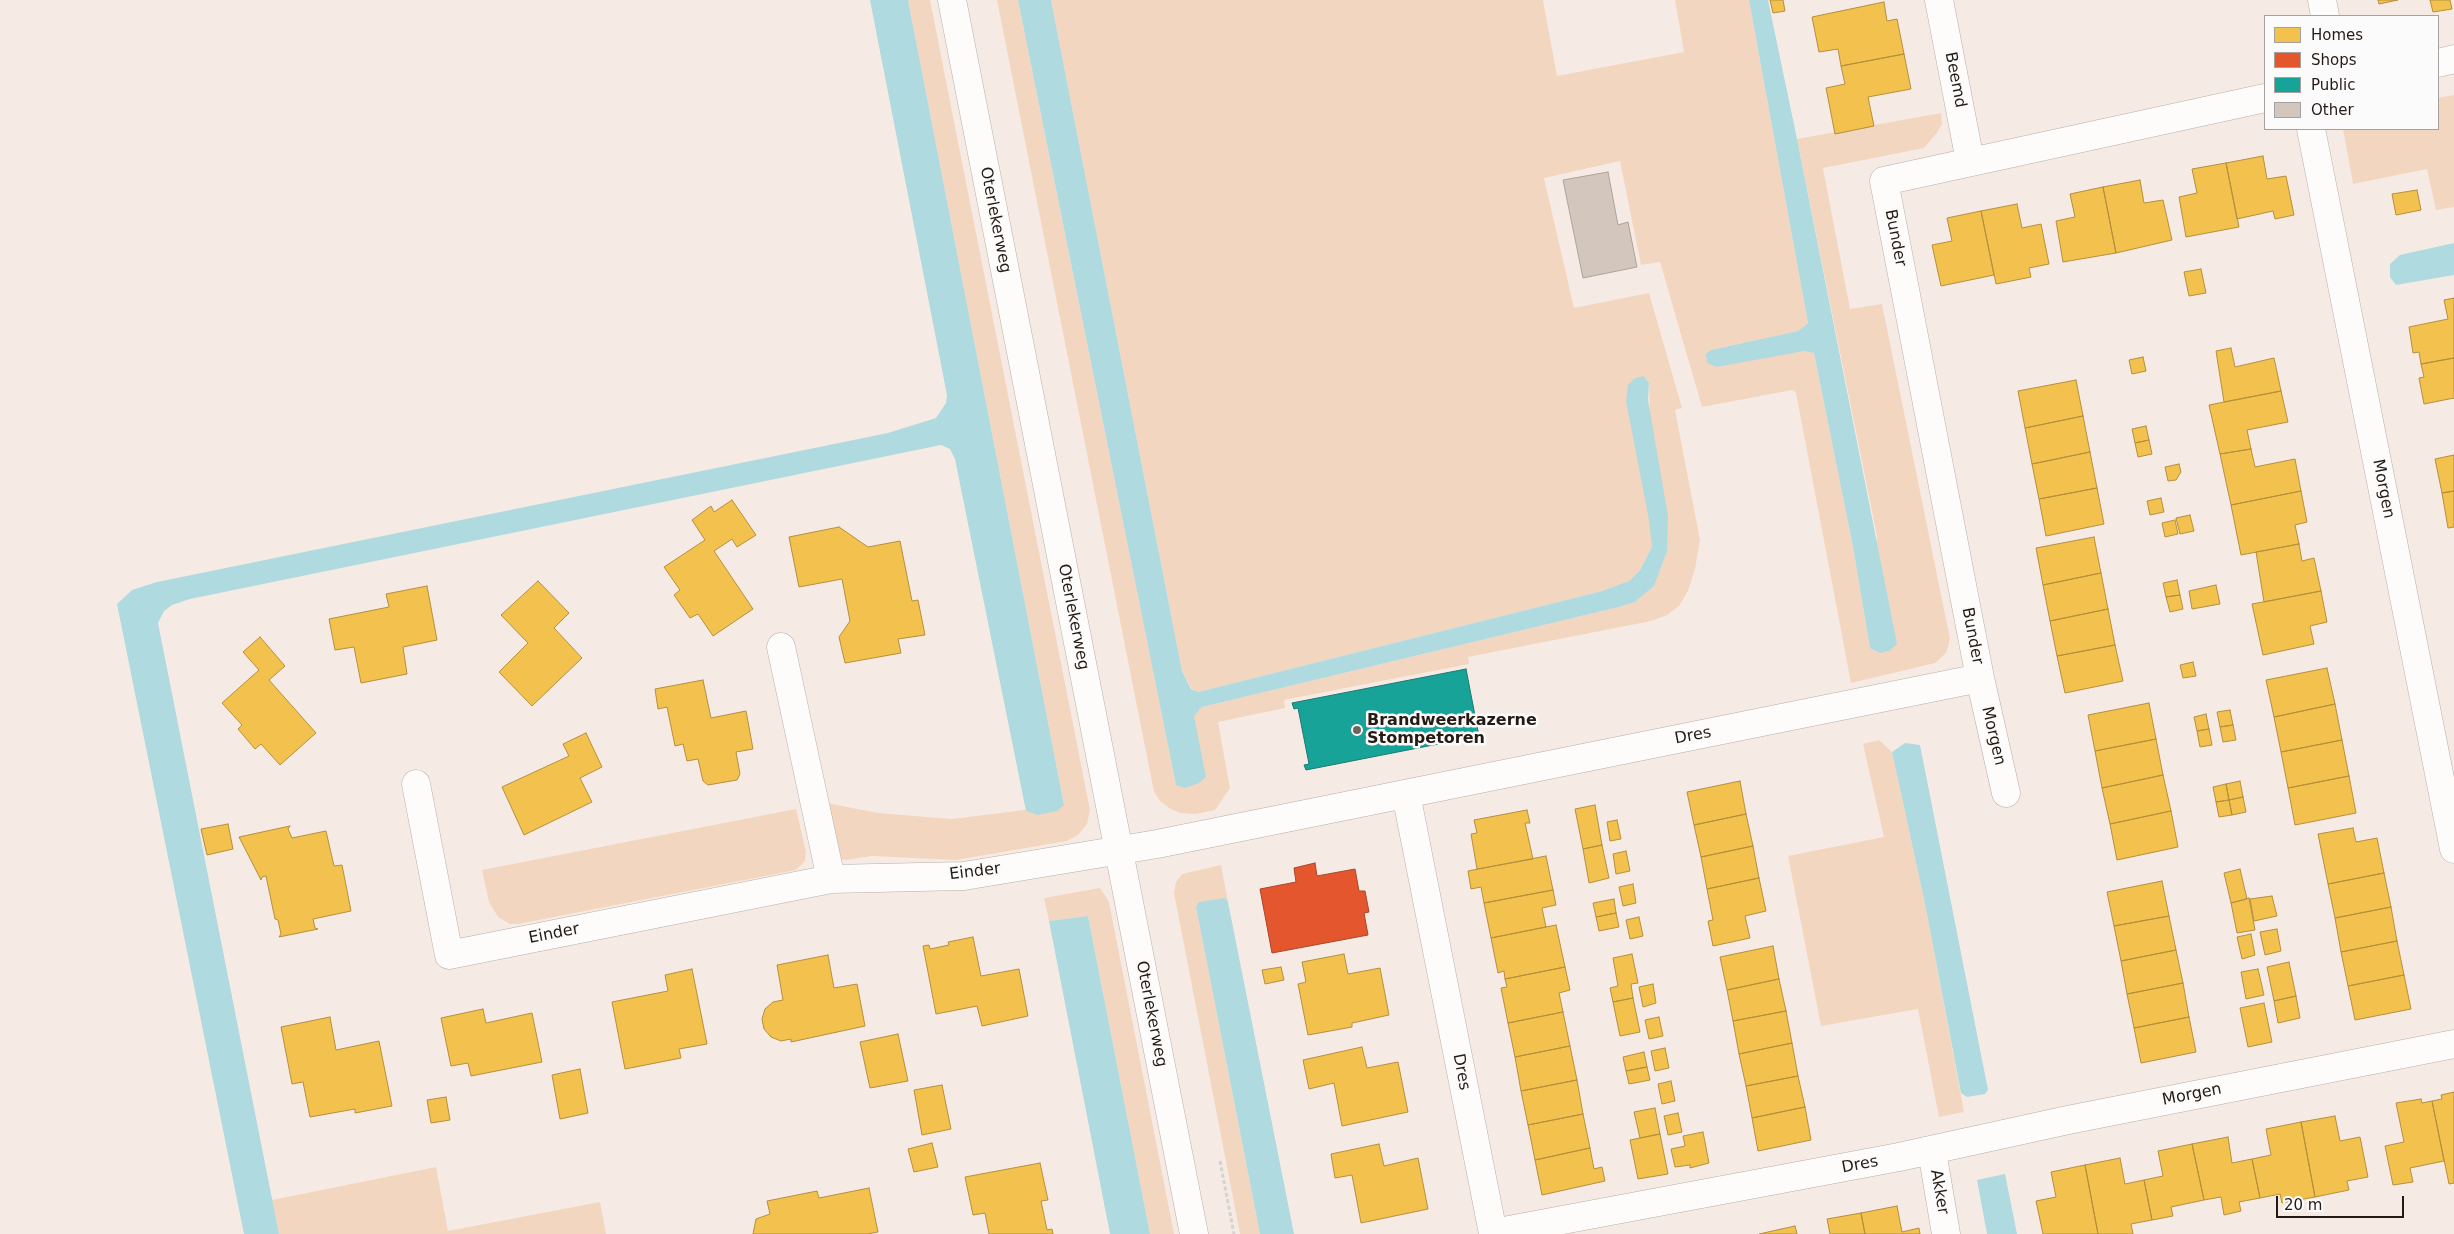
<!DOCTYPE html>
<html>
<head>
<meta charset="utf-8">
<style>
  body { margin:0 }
  #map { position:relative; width:2454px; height:1234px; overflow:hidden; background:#f6ebe4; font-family:"DejaVu Sans",sans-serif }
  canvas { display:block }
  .legend { position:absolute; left:2264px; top:15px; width:175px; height:115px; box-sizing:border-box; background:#fbfbfb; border:1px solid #a6a19f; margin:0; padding:6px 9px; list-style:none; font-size:15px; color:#261b14 }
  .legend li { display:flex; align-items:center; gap:10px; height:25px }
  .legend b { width:25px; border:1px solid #a6a19f }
  .scale { position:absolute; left:2276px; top:1196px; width:128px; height:22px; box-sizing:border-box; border:2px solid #261b14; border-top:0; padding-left:6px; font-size:15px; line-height:18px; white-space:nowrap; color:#261b14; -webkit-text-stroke:4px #fbfbfb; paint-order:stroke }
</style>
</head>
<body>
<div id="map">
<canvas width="2454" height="1234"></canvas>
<ul class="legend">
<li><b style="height:14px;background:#f2c14e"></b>Homes</li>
<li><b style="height:14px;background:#e4572e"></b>Shops</li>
<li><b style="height:14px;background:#17a398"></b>Public</li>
<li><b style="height:14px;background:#d3c6bd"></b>Other</li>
</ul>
<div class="scale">20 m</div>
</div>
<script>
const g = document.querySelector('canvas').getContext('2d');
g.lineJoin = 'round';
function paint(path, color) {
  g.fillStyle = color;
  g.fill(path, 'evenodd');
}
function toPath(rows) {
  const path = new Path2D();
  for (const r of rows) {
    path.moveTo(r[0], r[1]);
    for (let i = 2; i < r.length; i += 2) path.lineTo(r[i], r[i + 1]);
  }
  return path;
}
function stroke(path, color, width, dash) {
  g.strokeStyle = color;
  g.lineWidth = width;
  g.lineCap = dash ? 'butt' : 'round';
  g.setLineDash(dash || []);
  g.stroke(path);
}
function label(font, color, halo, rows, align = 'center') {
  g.font = font + ' "DejaVu Sans",sans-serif';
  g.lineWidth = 5;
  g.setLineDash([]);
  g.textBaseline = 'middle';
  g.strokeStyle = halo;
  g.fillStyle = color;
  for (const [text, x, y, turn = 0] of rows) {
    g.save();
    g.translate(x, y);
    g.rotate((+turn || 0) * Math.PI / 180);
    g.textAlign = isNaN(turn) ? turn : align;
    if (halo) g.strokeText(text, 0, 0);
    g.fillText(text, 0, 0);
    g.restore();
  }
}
const green = toPath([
  [908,0,930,0,1090,810,1087,824,1078,835,1067,841,956,860,872,856,846,860,838,858,822,802,878,813,952,819,1064,805],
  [997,0,1018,0,1176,785,1206,777,1193,716,1202,707,1619,607,1635,602,1654,586,1649,383,1644,376,1652,547,1640,570,1629,581,1602,591,1198,692,1192,689,1182,671,1051,0,1543,0,1557,76,1684,52,1675,0,1749,0,1808,323,1798,331,1711,350,1804,351,1814,353,1853,547,1870,648,1877,536,1797,139,1941,113,1942,124,1937,133,1924,148,1823,168,1850,309,1882,304,1950,639,1946,653,1935,663,1851,683,1796,393,1792,390,1702,407,1660,262,1641,265,1620,161,1544,178,1574,308,1649,293,1682,408,1675,410,1700,540,1695,569,1688,591,1679,606,1667,615,1651,621,1468,657,1469,664,1284,700,1285,708,1218,722,1230,788,1215,810,1196,814,1180,813,1169,808,1160,801,1154,792],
  [2454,95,2454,207,2436,210,2427,169,2353,184,2343,129,2438,129,2438,98],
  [1879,740,1892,752,1925,904,1964,1112,1939,1117,1918,1009,1821,1026,1788,856,1884,837,1863,744],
  [796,809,806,852,805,861,796,870,518,924,510,924,498,917,489,902,482,870],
  [1221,865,1228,902,1225,898,1196,907,1260,1234,1240,1234,1174,893,1176,882,1182,874],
  [1100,888,1109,902,1174,1234,1150,1234,1088,916,1049,921,1044,898],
  [436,1167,448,1231,600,1202,606,1234,279,1234,272,1200]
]);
const water = toPath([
  [870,0,908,0,1064,805,1057,811,1038,815,1026,811,955,459,950,449,941,445,190,599,172,605,164,611,158,623,279,1234,244,1234,117,604,132,590,157,582,888,433,936,418,946,403,947,395],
  [1018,0,1051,0,1182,671,1191,689,1198,692,1602,591,1629,581,1640,570,1652,547,1649,520,1626,401,1628,385,1635,378,1644,376,1649,383,1648,400,1668,516,1667,551,1654,586,1635,602,1619,607,1202,707,1194,716,1206,777,1199,783,1185,788,1176,785],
  [1749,0,1768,0,1797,139,1897,644,1889,651,1880,653,1870,648,1853,547,1814,353,1804,351,1717,367,1707,363,1706,354,1711,350,1798,331,1808,323],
  [2454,243,2454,275,2396,285,2390,277,2390,264,2400,255],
  [1905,743,1920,745,1988,1090,1985,1094,1967,1097,1961,1093,1925,904,1892,752],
  [1225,898,1228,902,1294,1234,1260,1234,1196,907,1199,902],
  [1088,916,1150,1234,1110,1234,1049,921],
  [2005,1174,2017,1234,1987,1234,1977,1180]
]);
const homes = toPath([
  [1770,0,1783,0,1785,11,1773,13,1770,0],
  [2378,0,2398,0,2379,4,2378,0],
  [2430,0,2450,0,2452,9,2433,12,2430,0],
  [1884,2,1887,21,1897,19,1904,54,1841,66,1838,49,1819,52,1812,17,1884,2],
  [1904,54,1911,89,1868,97,1874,126,1835,134,1826,88,1845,84,1841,66,1904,54],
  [2263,156,2267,179,2286,176,2294,215,2275,219,2273,211,2237,219,2226,163,2263,156],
  [2226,163,2239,227,2186,237,2179,197,2197,193,2192,169,2226,163],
  [2140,180,2144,203,2163,200,2172,240,2116,253,2103,187,2140,180],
  [2103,187,2116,253,2063,262,2056,221,2075,217,2070,194,2103,187],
  [2417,190,2421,210,2396,215,2392,194,2417,190],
  [2017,204,2022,228,2041,224,2049,264,2029,268,2031,277,1996,284,1981,211,2017,204],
  [1981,211,1994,275,1941,286,1932,245,1952,241,1947,218,1981,211],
  [2201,269,2206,293,2189,296,2184,272,2201,269],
  [2454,298,2454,358,2421,364,2419,352,2413,353,2409,327,2448,319,2444,300,2454,298],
  [2231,348,2235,367,2274,358,2281,391,2224,402,2216,351,2231,348],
  [2143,357,2146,371,2132,374,2129,360,2143,357],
  [2454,358,2454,398,2424,404,2419,378,2424,377,2421,364,2454,358],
  [2076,380,2083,416,2025,428,2018,391,2076,380],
  [2281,391,2288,422,2247,430,2251,449,2220,454,2209,405,2281,391],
  [2083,416,2090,452,2032,464,2025,428,2083,416],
  [2146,426,2149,440,2135,443,2132,429,2146,426],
  [2149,440,2152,454,2138,457,2135,443,2149,440],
  [2251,449,2255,467,2295,459,2301,491,2231,505,2220,454,2251,449],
  [2090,452,2097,488,2039,499,2032,464,2090,452],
  [2454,455,2454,491,2442,493,2435,459,2454,455],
  [2179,464,2181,472,2176,480,2168,481,2165,467,2179,464],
  [2097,488,2104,524,2046,536,2039,499,2097,488],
  [2301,491,2307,522,2295,525,2299,544,2241,555,2231,505,2301,491],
  [2454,491,2454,527,2448,528,2442,493,2454,491],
  [2161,498,2164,512,2150,515,2147,501,2161,498],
  [732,500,756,535,737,547,732,539,714,551,753,609,713,636,698,614,690,618,674,595,680,590,664,567,705,540,692,520,711,506,714,512,732,500],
  [2190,515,2194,531,2180,534,2176,518,2190,515],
  [2175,520,2178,534,2165,537,2162,523,2175,520],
  [839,527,868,547,900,541,912,601,918,600,925,635,898,639,901,653,845,663,839,637,850,621,842,579,799,587,789,537,839,527],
  [2094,537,2101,573,2043,585,2036,548,2094,537],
  [2299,544,2302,561,2314,558,2321,591,2264,602,2256,552,2299,544],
  [2101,573,2108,609,2050,621,2043,585,2101,573],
  [2177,580,2180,595,2166,597,2163,583,2177,580],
  [538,581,569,613,554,628,582,658,532,706,499,672,528,643,501,615,538,581],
  [2216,585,2220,604,2192,609,2189,591,2216,585],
  [427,586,437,640,403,647,407,674,361,683,354,647,335,650,329,619,389,607,386,594,427,586],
  [2321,591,2327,622,2310,626,2314,644,2263,655,2252,604,2321,591],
  [2180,595,2183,609,2170,612,2166,597,2180,595],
  [2108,609,2115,645,2057,656,2050,621,2108,609],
  [260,637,285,666,269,680,316,733,280,765,261,744,255,749,238,729,242,725,222,703,259,670,243,652,260,637],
  [2115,645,2123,681,2065,693,2057,656,2115,645],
  [2193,662,2196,676,2183,678,2180,665,2193,662],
  [2327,668,2335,704,2274,717,2266,680,2327,668],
  [703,680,711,718,746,711,753,749,736,752,740,774,737,780,708,785,703,781,698,759,687,761,683,744,675,746,667,707,658,709,655,689,703,680],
  [2149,703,2156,739,2095,751,2088,715,2149,703],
  [2335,704,2342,740,2281,752,2274,717,2335,704],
  [2230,710,2233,725,2220,727,2217,712,2230,710],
  [2206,714,2209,729,2197,731,2194,717,2206,714],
  [2233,725,2236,740,2223,742,2220,727,2233,725],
  [2209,729,2212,745,2200,747,2197,731,2209,729],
  [586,733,602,767,580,778,592,802,524,835,502,787,569,756,563,744,586,733],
  [2156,739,2163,775,2102,788,2095,751,2156,739],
  [2342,740,2349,776,2288,788,2281,752,2342,740],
  [2163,775,2171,811,2110,824,2102,788,2163,775],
  [2349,776,2356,813,2295,825,2288,788,2349,776],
  [1740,781,1746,814,1694,825,1687,792,1740,781],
  [2240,781,2243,797,2229,800,2226,784,2240,781],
  [2226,784,2229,800,2216,802,2213,787,2226,784],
  [2243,797,2246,812,2232,815,2229,800,2243,797],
  [2229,800,2232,815,2219,817,2216,802,2229,800],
  [1595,805,1602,845,1583,849,1575,809,1595,805],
  [1527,810,1530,823,1525,823,1533,859,1477,869,1471,834,1477,833,1474,820,1527,810],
  [2171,811,2178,847,2117,860,2110,824,2171,811],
  [1746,814,1753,846,1701,857,1694,825,1746,814],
  [1617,820,1621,839,1610,841,1607,822,1617,820],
  [228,824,233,849,207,855,201,829,228,824],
  [290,826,288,829,292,838,326,831,334,866,342,865,351,911,313,919,315,928,318,929,279,937,281,934,278,920,275,919,266,876,262,877,261,880,239,837,290,826],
  [2353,828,2356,842,2377,838,2384,873,2328,884,2318,834,2353,828],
  [1602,845,1609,878,1589,883,1583,849,1602,845],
  [1753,846,1759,878,1707,889,1701,857,1753,846],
  [1626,851,1630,871,1616,874,1613,854,1626,851],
  [1546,856,1553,890,1484,903,1481,887,1471,889,1468,871,1546,856],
  [2240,869,2247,899,2231,903,2224,873,2240,869],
  [2384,873,2391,907,2335,918,2328,884,2384,873],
  [1759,878,1766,911,1745,916,1750,938,1713,946,1708,921,1713,920,1707,889,1759,878],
  [2162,881,2169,916,2114,926,2107,892,2162,881],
  [1633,884,1636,903,1623,906,1619,887,1633,884],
  [1553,890,1556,905,1542,908,1546,927,1491,938,1484,903,1553,890],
  [2272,896,2277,916,2254,921,2250,899,2272,896],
  [2249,898,2255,930,2237,933,2231,903,2249,898],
  [1614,899,1616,913,1596,917,1593,903,1614,899],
  [2391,907,2397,941,2341,952,2335,918,2391,907],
  [1616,913,1619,927,1599,931,1596,917,1616,913],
  [2169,916,2176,950,2121,961,2114,926,2169,916],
  [1639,917,1643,936,1630,939,1626,920,1639,917],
  [1556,925,1565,967,1505,979,1504,971,1498,973,1491,938,1556,925],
  [2277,929,2281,951,2265,955,2260,932,2277,929],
  [2251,934,2255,955,2242,959,2237,937,2251,934],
  [973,937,981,976,1019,969,1028,1016,982,1026,977,1006,936,1014,923,946,929,945,930,949,949,945,948,942,973,937],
  [2397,941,2404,975,2348,986,2341,952,2397,941],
  [1773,946,1779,979,1727,990,1720,957,1773,946],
  [2176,950,2183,983,2127,994,2121,961,2176,950],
  [1344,954,1348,974,1380,968,1389,1015,1352,1023,1352,1027,1308,1035,1298,984,1306,982,1302,962,1344,954],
  [1632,954,1638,983,1631,984,1633,998,1613,1002,1610,988,1618,986,1613,958,1632,954],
  [828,955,834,988,857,984,865,1026,791,1042,791,1039,781,1041,771,1037,764,1029,762,1019,765,1009,773,1002,783,1000,777,965,828,955],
  [2289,962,2296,996,2274,1001,2267,967,2289,962],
  [1281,967,1284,980,1265,984,1262,970,1281,967],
  [1565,967,1570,990,1559,993,1563,1012,1508,1023,1501,988,1507,987,1505,979,1565,967],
  [692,969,707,1044,679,1049,681,1058,625,1069,612,1002,668,991,665,975,692,969],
  [2258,969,2264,995,2246,999,2241,972,2258,969],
  [2404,975,2411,1009,2355,1020,2348,986,2404,975],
  [1779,979,1786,1011,1733,1021,1727,990,1779,979],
  [2183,983,2189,1017,2134,1028,2127,994,2183,983],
  [1653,984,1656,1003,1643,1007,1639,987,1653,984],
  [2296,996,2300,1018,2278,1023,2274,1001,2296,996],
  [1633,998,1640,1032,1620,1036,1613,1002,1633,998],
  [2264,1003,2272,1042,2248,1047,2240,1008,2264,1003],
  [483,1009,486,1023,532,1013,542,1062,471,1076,468,1063,451,1066,441,1018,483,1009],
  [1786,1011,1792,1043,1739,1054,1733,1021,1786,1011],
  [1563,1012,1570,1046,1515,1057,1508,1023,1563,1012],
  [330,1017,336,1050,379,1041,392,1106,355,1113,355,1109,310,1117,303,1082,292,1084,281,1027,330,1017],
  [1659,1017,1663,1036,1649,1039,1645,1020,1659,1017],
  [2189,1017,2196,1052,2141,1063,2134,1028,2189,1017],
  [898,1034,908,1081,870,1088,860,1042,898,1034],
  [1792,1043,1798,1076,1746,1086,1739,1054,1792,1043],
  [1570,1046,1577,1080,1521,1091,1515,1057,1570,1046],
  [1362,1047,1367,1068,1398,1062,1408,1112,1342,1126,1334,1083,1309,1089,1303,1060,1362,1047],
  [1665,1048,1669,1068,1655,1071,1651,1051,1665,1048],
  [1644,1052,1647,1067,1626,1071,1623,1057,1644,1052],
  [1647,1067,1650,1080,1629,1084,1626,1071,1647,1067],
  [580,1069,588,1113,560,1119,552,1075,580,1069],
  [1798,1076,1805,1107,1752,1118,1746,1086,1798,1076],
  [1577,1080,1583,1114,1528,1125,1521,1091,1577,1080],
  [1671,1081,1675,1101,1662,1104,1658,1084,1671,1081],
  [942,1085,951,1129,922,1135,914,1090,942,1085],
  [2454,1092,2454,1183,2449,1184,2432,1101,2442,1099,2441,1095,2454,1092],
  [446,1097,450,1120,431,1123,427,1100,446,1097],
  [2421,1099,2422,1103,2432,1101,2444,1161,2410,1168,2413,1182,2393,1185,2385,1146,2404,1142,2396,1103,2421,1099],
  [1805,1107,1811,1140,1758,1151,1752,1118,1805,1107],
  [1655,1108,1660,1134,1640,1138,1634,1112,1655,1108],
  [1678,1113,1682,1132,1668,1135,1664,1116,1678,1113],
  [1583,1114,1590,1148,1535,1160,1528,1125,1583,1114],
  [2335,1116,2340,1141,2360,1137,2368,1177,2347,1181,2349,1190,2315,1197,2301,1122,2335,1116],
  [2301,1122,2315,1197,2282,1203,2280,1194,2260,1198,2252,1159,2271,1155,2266,1129,2301,1122],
  [1703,1132,1709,1163,1690,1168,1690,1165,1675,1167,1671,1149,1685,1146,1683,1136,1703,1132],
  [1660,1134,1668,1174,1638,1179,1630,1140,1660,1134],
  [2228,1137,2232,1163,2252,1159,2260,1198,2239,1202,2241,1211,2224,1215,2221,1197,2204,1200,2192,1144,2228,1137],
  [932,1143,938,1167,914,1172,908,1149,932,1143],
  [1379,1144,1384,1166,1418,1158,1428,1209,1361,1223,1352,1175,1335,1178,1331,1154,1379,1144],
  [2192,1144,2204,1200,2171,1207,2173,1216,2152,1220,2144,1180,2163,1176,2158,1151,2192,1144],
  [1590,1148,1594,1169,1602,1167,1605,1181,1542,1195,1535,1160,1590,1148],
  [2120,1158,2125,1184,2144,1180,2152,1220,2131,1224,2133,1234,2098,1234,2085,1165,2120,1158],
  [1040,1163,1048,1200,1041,1201,1047,1230,1052,1229,1053,1234,989,1234,985,1213,973,1215,965,1177,1040,1163],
  [2085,1165,2098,1234,2043,1234,2036,1201,2056,1197,2051,1172,2085,1165],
  [869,1188,878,1232,867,1234,753,1234,756,1219,770,1214,767,1201,817,1191,819,1198,869,1188],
  [1897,1206,1902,1232,1919,1228,1920,1234,1865,1234,1861,1213,1897,1206],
  [1861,1213,1865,1234,1830,1234,1827,1219,1861,1213],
  [1795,1226,1797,1234,1759,1234,1795,1226]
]);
const shops = toPath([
  [1315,863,1317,876,1355,869,1359,891,1365,891,1369,912,1364,913,1368,935,1272,953,1260,889,1296,882,1294,868,1315,863]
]);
const public = toPath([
  [1466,669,1479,736,1306,770,1304,765,1309,764,1298,708,1294,709,1292,703,1466,669]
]);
const building = toPath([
  [1608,172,1618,225,1628,222,1637,267,1583,278,1563,180,1608,172]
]);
const path = toPath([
  [1220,1161,1234,1234]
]);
const minor = toPath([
  [1939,0,1970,161],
  [2322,0,2325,16],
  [2438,63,2454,59],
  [2311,129,2454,849],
  [781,647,831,879],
  [416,784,449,955,831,879,964,876,1157,844,1980,678],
  [2006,793,1980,678,1884,181,2265,98],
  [1406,794,1493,1233,1899,1157,2068,1120,2454,1044],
  [1932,1151,1946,1234]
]);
const tertiary = toPath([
  [952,0,1194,1234]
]);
const markers = [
  [1357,730,5,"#6f645d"]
];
const streetNames = [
  ["Beemd",1955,80,79],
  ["Oterlekerweg",995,220,79],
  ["Bunder",1895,238,79],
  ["Morgen",2383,489,79],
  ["Oterlekerweg",1073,617,79],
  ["Bunder",1972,636,79],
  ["Dres",1693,736,-11],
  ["Morgen",1993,736,77],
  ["Einder",975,872,-7],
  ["Einder",554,934,-11],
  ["Oterlekerweg",1151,1014,79],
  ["Dres",1461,1072,79],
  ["Morgen",2192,1095,-11],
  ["Dres",1860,1165,-11],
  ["Akker",1939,1192,80]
];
const poiNames = [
  ["Brandweerkazerne",1367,721],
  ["Stompetoren",1367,739]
];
paint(green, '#f3d6c0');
paint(water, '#afdadf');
paint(homes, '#f2c14e');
stroke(homes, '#b58f3d', 1);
paint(shops, '#e4572e');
stroke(shops, '#ab4526', 1);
paint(public, '#17a398');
stroke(public, '#1c7a70', 1);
paint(building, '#d3c6bd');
stroke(building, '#ada39c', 1);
stroke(minor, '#b8ada6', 29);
stroke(tertiary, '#b8ada6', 29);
stroke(path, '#d6d2d0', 3, [4, 2.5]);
stroke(minor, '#fefcfb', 28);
stroke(tertiary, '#fefcfb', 28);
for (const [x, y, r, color] of markers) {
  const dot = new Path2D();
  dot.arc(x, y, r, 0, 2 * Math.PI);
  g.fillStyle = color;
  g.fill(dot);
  stroke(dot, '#fbfbfb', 2);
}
label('16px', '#261b14', '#fbfbfb', streetNames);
label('bold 16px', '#261b14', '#fbfbfb', poiNames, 'left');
</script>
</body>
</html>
